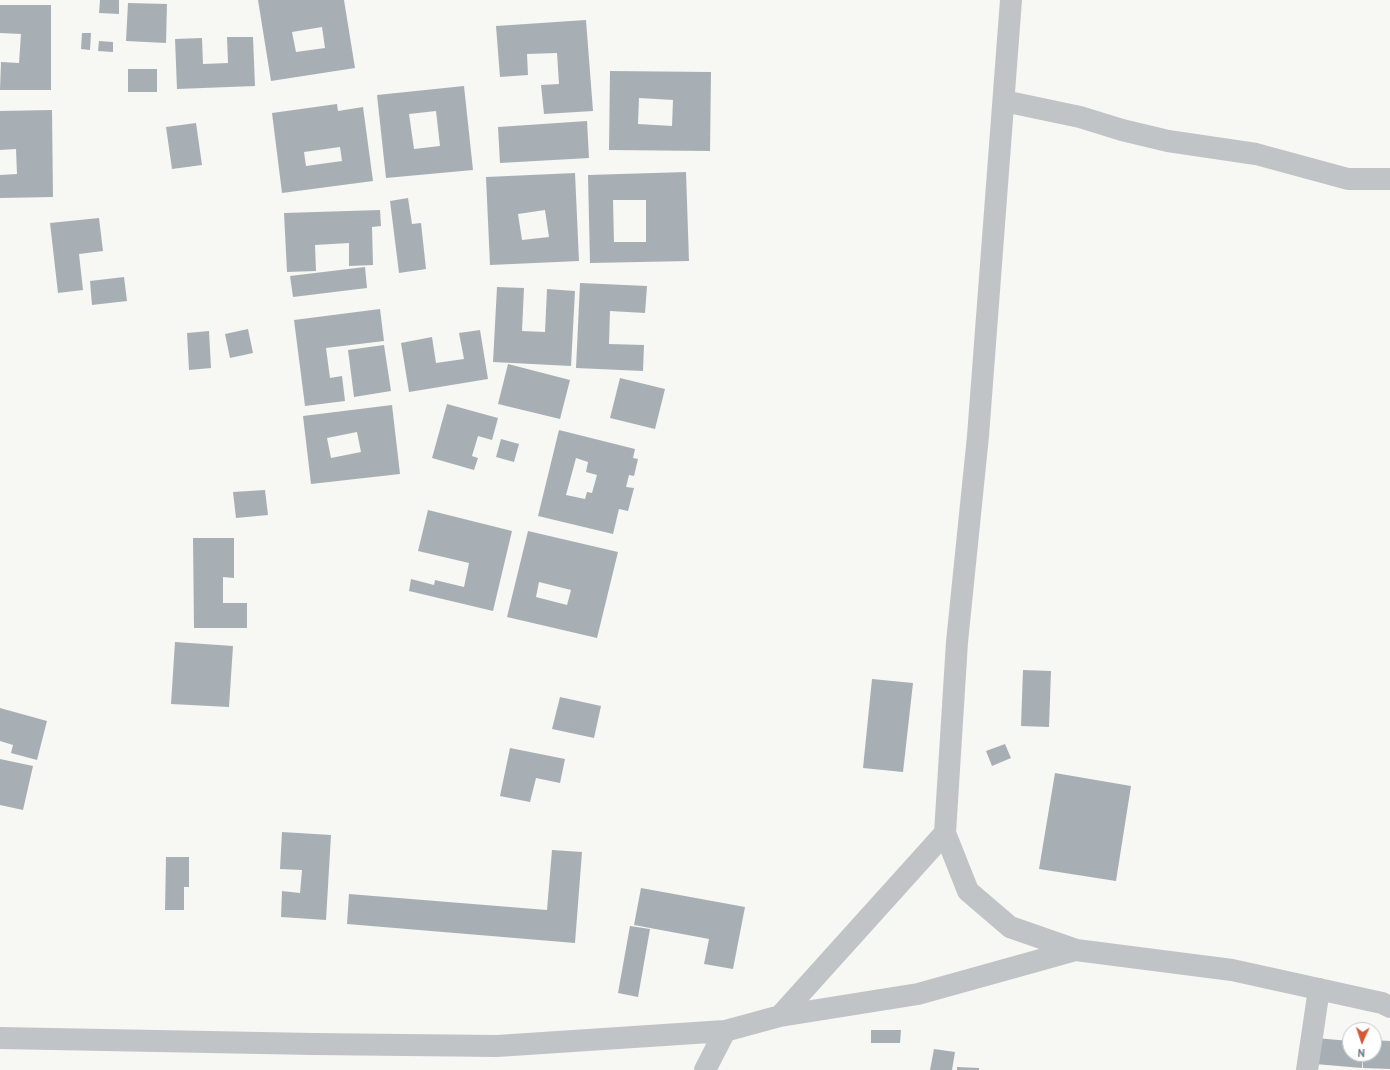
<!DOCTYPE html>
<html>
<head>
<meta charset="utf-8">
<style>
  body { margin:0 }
  #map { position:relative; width:1390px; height:1070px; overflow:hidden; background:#f7f7f4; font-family:"PT Sans",sans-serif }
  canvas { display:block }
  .north { position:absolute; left:1342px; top:1022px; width:40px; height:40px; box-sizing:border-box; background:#fff; border:1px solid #c3c9cd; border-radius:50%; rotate:183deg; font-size:11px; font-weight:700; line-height:16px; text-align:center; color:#687782 }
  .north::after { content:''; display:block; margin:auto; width:14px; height:18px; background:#d55935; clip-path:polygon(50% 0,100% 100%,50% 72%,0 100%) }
</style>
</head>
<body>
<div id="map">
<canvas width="1390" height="1070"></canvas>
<div class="north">N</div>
</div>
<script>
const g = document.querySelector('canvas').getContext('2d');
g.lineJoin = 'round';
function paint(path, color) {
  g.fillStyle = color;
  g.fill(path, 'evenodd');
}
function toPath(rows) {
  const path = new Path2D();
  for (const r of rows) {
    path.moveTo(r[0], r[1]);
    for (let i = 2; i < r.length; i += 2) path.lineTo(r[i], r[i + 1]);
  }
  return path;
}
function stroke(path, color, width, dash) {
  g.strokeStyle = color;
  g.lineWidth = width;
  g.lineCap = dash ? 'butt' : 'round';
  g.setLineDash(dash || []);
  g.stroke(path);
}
const building = toPath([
  [100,0,119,0,119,14,99,13],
  [258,0,344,0,355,68,271,81],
  [322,27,325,48,296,52,292,32],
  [128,3,167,4,166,43,126,41],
  [0,5,51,5,51,90,0,90,1,62,19,63,21,34,0,33],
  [586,20,593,111,544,114,541,85,559,84,557,53,527,54,528,75,500,77,496,26],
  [82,33,91,33,90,50,81,49],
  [227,37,253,37,255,86,177,89,175,39,202,38,203,64,228,63],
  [99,41,113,42,113,52,98,51],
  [128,69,157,69,157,92,128,92],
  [610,71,711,72,710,151,609,150],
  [639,98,673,100,672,126,638,124],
  [464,86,473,170,386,178,377,95],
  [436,111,440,146,414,149,409,114],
  [337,104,338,111,363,107,373,181,282,193,272,113],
  [340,147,342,161,306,166,304,152],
  [52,110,53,197,0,198,0,175,17,174,16,149,0,150,0,111],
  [587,121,589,158,500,163,498,127],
  [196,123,202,165,172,169,166,127],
  [686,172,689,261,590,263,588,175],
  [613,200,646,200,646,242,614,242],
  [575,173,579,261,490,265,486,177],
  [545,210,549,237,522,240,518,214],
  [408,198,412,224,421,223,426,269,399,273,390,201],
  [380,210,381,226,372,227,373,265,349,266,349,243,315,245,316,271,287,272,284,213],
  [99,218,103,251,79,254,83,290,58,293,50,223],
  [365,267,367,288,293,297,290,276],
  [124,277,127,301,92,305,90,281],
  [580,283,647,286,645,313,610,311,609,344,644,345,643,371,576,368],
  [497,287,524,288,522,331,545,332,547,289,575,291,571,366,493,362],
  [380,309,384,341,326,348,330,378,342,376,345,401,305,406,294,320],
  [248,329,253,353,230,358,225,334],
  [480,330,488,379,409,392,401,343,432,337,436,363,464,359,459,333],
  [209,331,211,368,189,370,187,333],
  [384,345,391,391,354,397,348,350],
  [508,364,570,380,560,419,498,404],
  [620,378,665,389,655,429,610,418],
  [447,404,498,418,492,440,478,436,472,456,478,458,474,470,432,458],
  [392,405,400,474,311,484,303,416],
  [357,432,361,452,331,458,327,438],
  [559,430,635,449,633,458,638,459,634,476,629,475,626,487,634,488,628,511,619,509,613,534,538,516],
  [576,458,588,462,586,472,597,475,592,493,587,492,585,499,566,495],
  [501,439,519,444,514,462,496,457],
  [265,490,268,515,236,518,233,492],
  [428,510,512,531,493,611,409,591,411,579,434,585,435,580,464,587,469,563,418,551],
  [528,531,618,552,597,638,507,617],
  [539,582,571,590,567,605,536,597],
  [193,538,234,538,234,578,223,577,223,603,247,603,247,628,194,628],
  [175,642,233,646,229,707,171,704],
  [1023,670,1051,671,1049,727,1021,726],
  [872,679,913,683,903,772,863,768],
  [560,697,601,706,594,738,552,729],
  [0,708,47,721,37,760,11,753,13,745,0,741],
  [1005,744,1011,758,992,766,986,751],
  [510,748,565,759,560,783,536,778,530,802,500,796],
  [0,759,33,766,23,810,0,805],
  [1055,773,1131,786,1116,881,1039,869],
  [282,832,331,835,326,920,281,917,282,891,300,893,302,870,280,869],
  [552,850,582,852,575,943,347,924,349,894,547,910],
  [166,857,189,857,189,887,184,887,184,910,165,910],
  [641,888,745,907,733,969,704,964,709,939,634,925],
  [630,926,650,929,638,997,618,993],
  [871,1030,901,1030,900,1043,871,1043],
  [1316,1038,1350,1041,1350,1054,1363,1054,1362,1068,1315,1064],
  [1374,1040,1390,1041,1390,1069,1363,1068,1363,1054,1374,1054],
  [934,1049,955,1052,952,1070,930,1070],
  [957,1067,979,1068,979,1070,957,1070]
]);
const minor = toPath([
  [1011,0,978,436,957,642,945,833,968,891,1010,927,1076,950,1232,970,1382,1003,1390,1007],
  [1004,101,1080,117,1122,130,1168,141,1256,154,1348,179,1390,179],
  [780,1016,945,833],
  [0,1038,313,1044,497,1046,725,1031,780,1016,918,994,1076,950],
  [705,1070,725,1031],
  [1307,1070,1319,989]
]);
paint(building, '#a8afb4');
stroke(minor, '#c0c4c7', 22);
</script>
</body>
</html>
